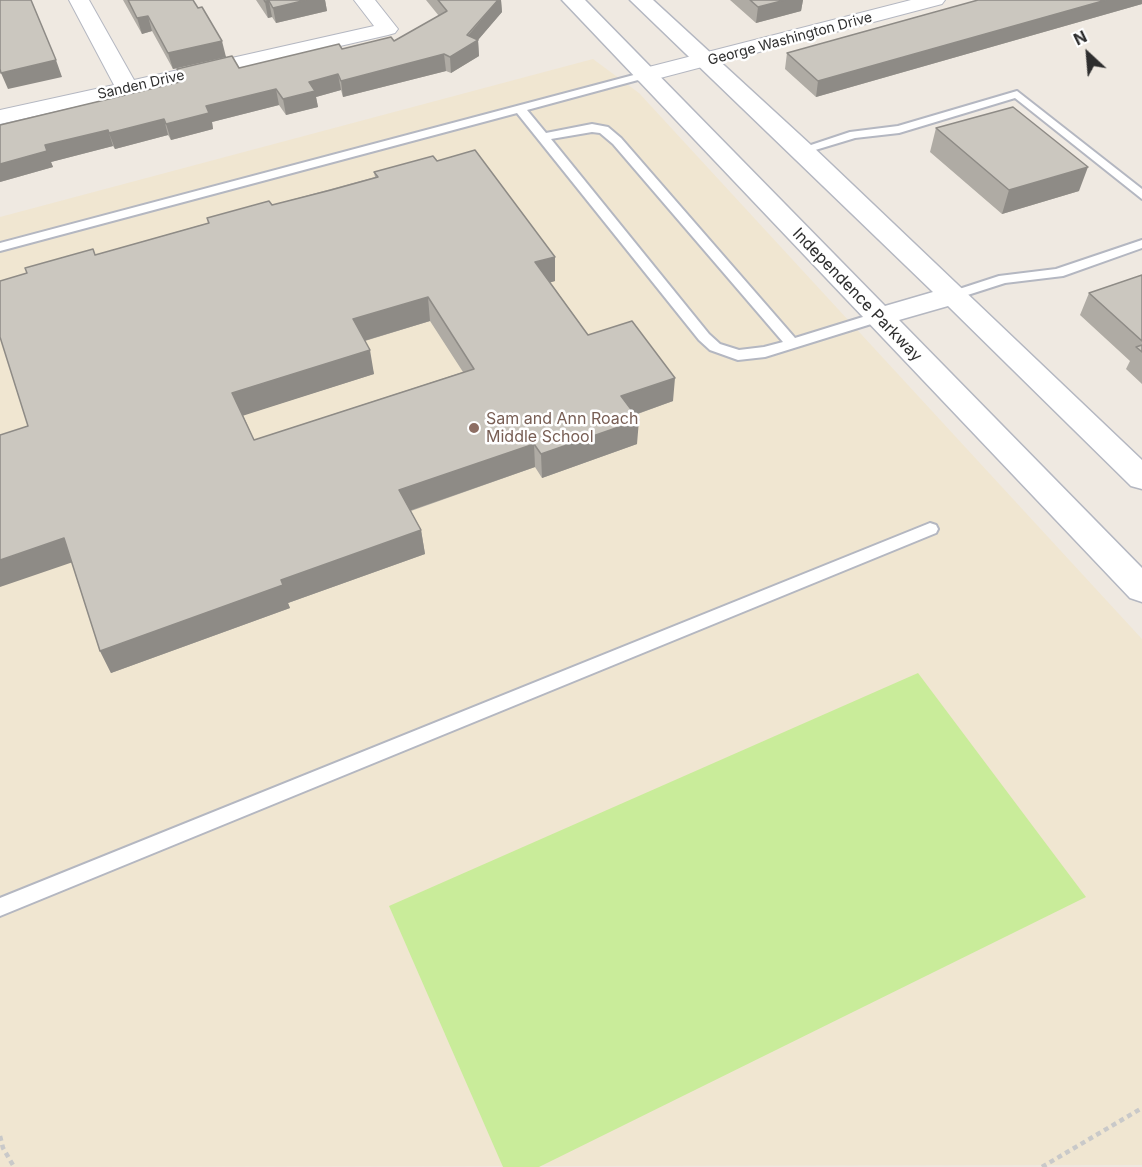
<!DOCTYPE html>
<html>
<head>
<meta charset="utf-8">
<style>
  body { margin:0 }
  #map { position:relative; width:1142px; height:1167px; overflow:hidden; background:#efe9e1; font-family:Inter,sans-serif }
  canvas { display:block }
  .north { position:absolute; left:1058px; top:24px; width:60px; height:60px; -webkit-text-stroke:4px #fff; paint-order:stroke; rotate:334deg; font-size:16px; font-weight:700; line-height:24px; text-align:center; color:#2e2e2e }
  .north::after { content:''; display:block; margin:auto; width:21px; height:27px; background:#2e2e2e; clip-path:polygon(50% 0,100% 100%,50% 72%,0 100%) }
</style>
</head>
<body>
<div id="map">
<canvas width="1142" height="1167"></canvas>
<div class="north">N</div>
</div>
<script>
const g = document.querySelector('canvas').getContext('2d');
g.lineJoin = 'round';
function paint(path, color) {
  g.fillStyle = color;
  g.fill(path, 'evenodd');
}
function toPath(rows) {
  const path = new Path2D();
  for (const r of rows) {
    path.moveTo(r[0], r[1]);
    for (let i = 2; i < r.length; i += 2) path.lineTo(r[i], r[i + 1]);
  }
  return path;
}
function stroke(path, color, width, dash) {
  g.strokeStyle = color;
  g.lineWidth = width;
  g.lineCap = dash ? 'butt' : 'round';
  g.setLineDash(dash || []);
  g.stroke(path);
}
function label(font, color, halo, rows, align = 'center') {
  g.font = font + ' Inter,sans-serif';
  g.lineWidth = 5;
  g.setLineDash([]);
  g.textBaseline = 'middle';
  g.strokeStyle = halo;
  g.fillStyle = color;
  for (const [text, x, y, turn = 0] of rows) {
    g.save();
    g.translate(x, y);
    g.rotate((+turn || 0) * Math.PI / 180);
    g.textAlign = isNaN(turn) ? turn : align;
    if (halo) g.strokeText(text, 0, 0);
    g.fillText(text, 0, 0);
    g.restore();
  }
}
const education = toPath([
  [593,59,639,93,1142,639,1142,1165,0,1167,0,217]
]);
const pitch = toPath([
  [918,673,1086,897,539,1167,503,1167,389,906]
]);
const path = toPath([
  [0,1136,3,1148,14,1167],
  [1042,1167,1142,1108]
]);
const service = toPath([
  [645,72,651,75,649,77,527,110,546,133,592,124,608,127,621,138,795,338,879,312,886,317,884,320,765,357,738,360,710,350,699,340,517,113,0,251,0,243,645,72],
  [592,132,600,133,613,144,783,342,764,347,739,350,720,344,709,334,551,139,592,132],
  [1017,91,1142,189,1142,199,1015,98,899,133,855,138,802,154,796,150,850,132,898,126,1017,91],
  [1142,240,1142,248,1063,276,1005,283,952,300,945,296,947,293,999,276,1056,269,1142,240],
  [930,523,936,525,938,529,936,533,0,916,0,898,930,523]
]);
const minor = toPath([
  [69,0,89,0,134,80,374,26,354,0,375,0,398,29,395,33,388,35,0,124,0,110,114,85,69,0],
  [911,0,945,0,942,4,645,82,637,80,634,75,637,70,911,0]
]);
const secondary = toPath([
  [562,0,585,0,885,306,933,292,630,0,653,0,811,145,1142,460,1142,489,1131,486,948,306,899,320,1142,568,1142,602,1130,598,562,0]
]);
const wall = toPath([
  [123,0,193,0,226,57,173,69,152,31,142,34],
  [256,0,325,0,327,11,276,23,272,17,268,18],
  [426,0,501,0,502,12,478,40,479,56,451,73,446,71,343,97,341,90,316,97,318,107,286,115,279,105,212,122,213,129,171,140,168,135,115,149,113,146,51,162,53,167,0,182,0,125,181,82,177,69,239,68,342,49,394,41,439,16],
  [730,0,803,0,801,11,756,23],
  [1142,0,1142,4,816,97,785,69,787,53],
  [936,128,1079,191,1002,214,930,152],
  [437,161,555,257,555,281,550,282,588,335,673,401,635,415,637,444,542,478,535,467,411,511,421,530,425,554,288,603,290,608,111,673,100,651,28,426,95,255,208,223,207,218,272,205,375,177,374,172],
  [430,321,463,372,254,440,243,415,374,374,365,341],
  [1142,275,1142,384,1126,369,1130,361,1080,315,1089,293]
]);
const shadedWall = toPath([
  [306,0,325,0,327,11,276,23,273,8],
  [498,0,501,0,502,12,478,40,479,56,451,73,450,57],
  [785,0,803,0,801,11,756,23,758,7],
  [1106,0,1142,0,1142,4,816,97,818,81],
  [269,1,272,17,268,18,265,2],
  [148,16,152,31,142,34,137,18],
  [222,41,226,57,173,69,168,53],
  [444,54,446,71,343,97,341,81],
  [56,60,62,77,8,89,1,73],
  [338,74,341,90,316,97,318,107,286,115,283,99,309,82],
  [276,89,279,105,212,122,213,129,171,140,166,124,206,106],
  [164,119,168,135,115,149,109,133],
  [108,130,113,146,51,162,53,167,0,182,0,164,45,145],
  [1088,167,1079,191,1002,214,1009,190],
  [555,257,555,281,536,287,535,262],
  [428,297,430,321,357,343,353,319],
  [370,350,374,374,239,417,232,393],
  [675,378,673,401,620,420,621,396],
  [639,420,637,444,542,478,541,454],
  [534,444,535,467,403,513,399,490],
  [421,530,425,554,288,603,290,608,111,673,100,651,281,580],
  [64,538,76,561,0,587,0,560]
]);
const building = toPath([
  [0,0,31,0,56,60,1,73,0,69,0,0],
  [128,0,193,0,198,8,202,7,222,41,168,53,148,16,137,18,128,0],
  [264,0,306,0,273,8,269,1,265,2,264,0],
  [438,0,498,0,467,35,478,40,450,57,444,54,341,81,338,74,309,82,315,91,283,99,276,89,206,106,209,113,166,124,164,119,109,133,108,130,45,145,47,151,0,164,0,125,184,81,177,69,232,56,239,68,339,44,342,49,391,37,394,41,447,11,438,0],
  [750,0,785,0,758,7,750,0],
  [978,0,1106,0,818,81,787,53,978,0],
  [1013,107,1088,167,1009,190,936,128,1013,107],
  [475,150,555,257,535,262,588,335,632,321,675,378,621,396,639,420,541,454,534,444,399,490,421,530,281,580,283,585,100,651,64,538,0,560,0,435,28,426,0,337,0,281,27,273,25,268,93,249,95,255,209,223,207,218,269,201,272,205,331,190,378,177,374,172,433,156,437,161,475,150],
  [428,297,474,369,254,440,232,393,370,350,353,319,428,297],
  [1142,275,1142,341,1089,293,1142,275],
  [1142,345,1142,352,1136,347,1142,345]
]);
const markers = [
  [474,428,6,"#8d6e63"]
];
const farStreetnames = [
  ["George Washington Drive",790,39,-15],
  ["Sanden Drive",141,85,-13]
];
const streetNames = [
  ["Independence Parkway",857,295,46]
];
const educationNames = [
  ["Sam and Ann Roach",486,419],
  ["Middle School",486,437]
];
paint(education, '#f0e6d1');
paint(pitch, '#c9ec9a');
stroke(service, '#b4b7c1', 4);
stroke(minor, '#b4b7c1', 2);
stroke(secondary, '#b4b7c1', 3);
stroke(path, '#c9c9c9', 4.5, [5, 4]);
paint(service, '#fff');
paint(minor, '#fff');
paint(secondary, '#fff');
paint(wall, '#afaba4');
paint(shadedWall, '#8e8b86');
paint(building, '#cbc7bf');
stroke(building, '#8e8b86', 1.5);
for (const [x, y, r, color] of markers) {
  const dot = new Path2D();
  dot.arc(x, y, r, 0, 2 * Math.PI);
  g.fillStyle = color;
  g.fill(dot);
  stroke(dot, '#fff', 2);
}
label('14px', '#2e2e2e', '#fff', farStreetnames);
label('16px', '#2e2e2e', '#fff', streetNames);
label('16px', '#785e54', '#fff', educationNames, 'left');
</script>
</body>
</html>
